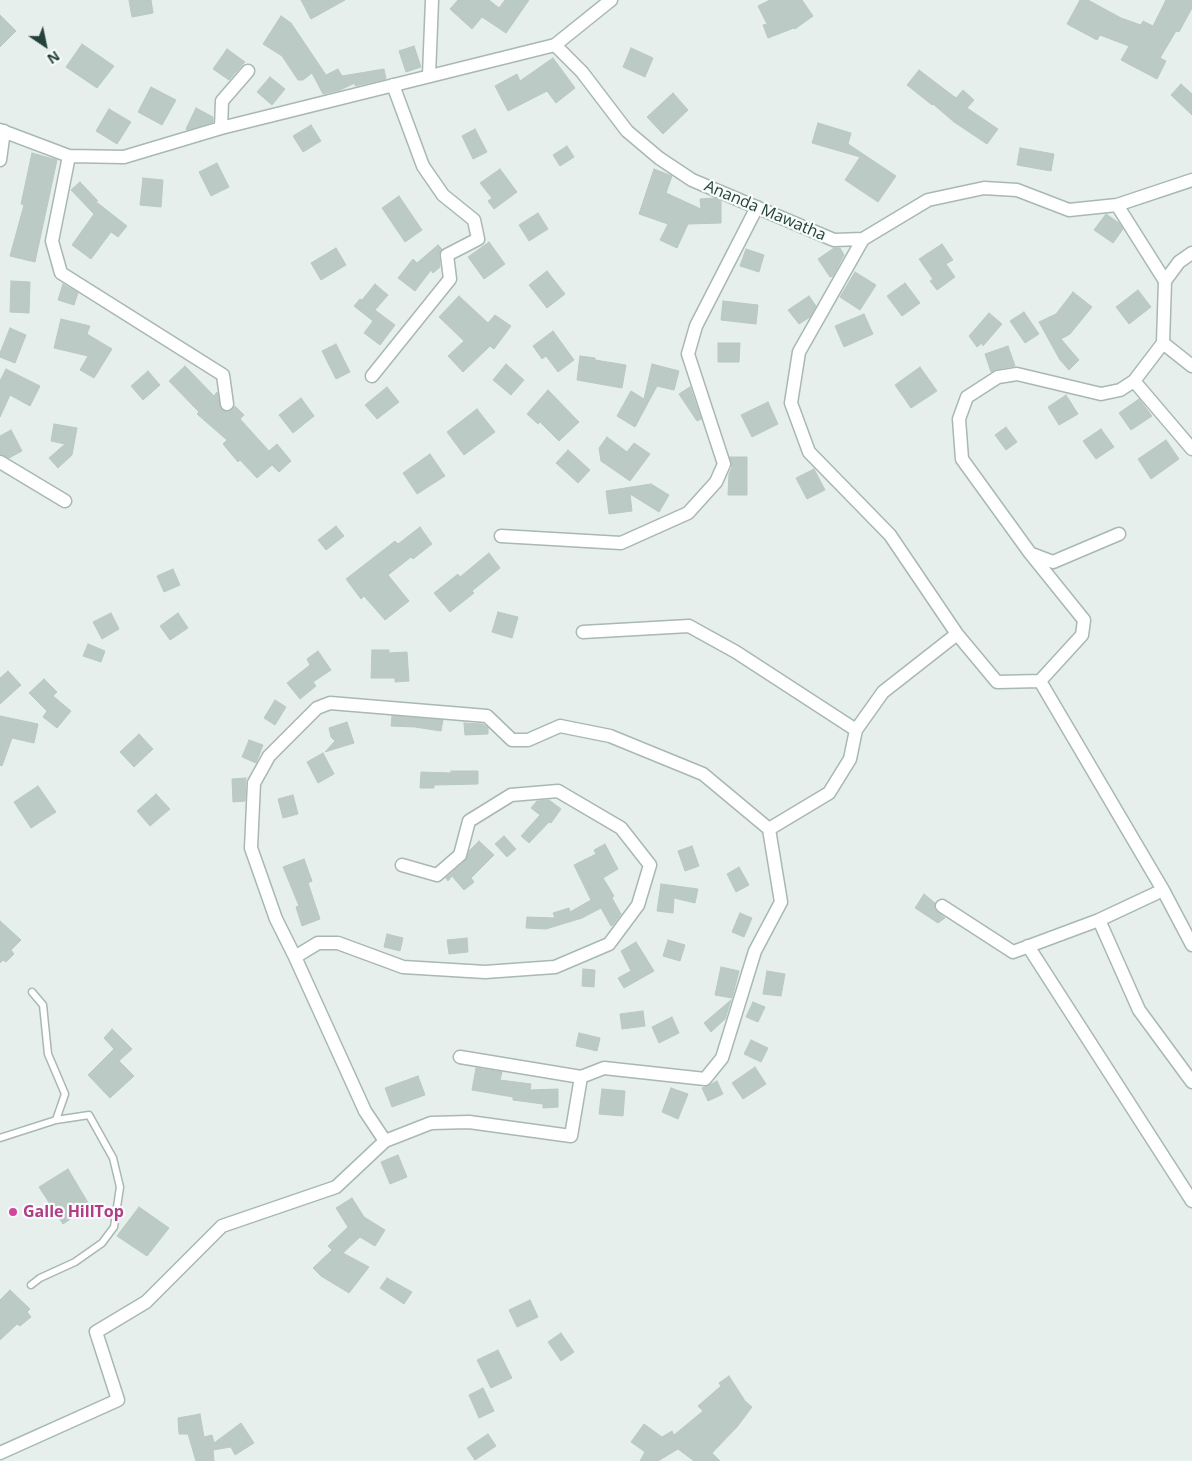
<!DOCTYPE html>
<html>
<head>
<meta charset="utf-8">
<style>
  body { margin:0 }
  #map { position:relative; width:1192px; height:1461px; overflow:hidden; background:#e6efeb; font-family:"Open Sans",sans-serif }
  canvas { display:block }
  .north { position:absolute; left:20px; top:20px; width:50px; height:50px; -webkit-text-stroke:4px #f7fbf9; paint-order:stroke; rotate:146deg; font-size:14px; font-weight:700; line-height:20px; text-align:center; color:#24423a }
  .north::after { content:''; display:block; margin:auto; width:18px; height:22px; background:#24423a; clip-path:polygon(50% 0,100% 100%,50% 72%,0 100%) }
</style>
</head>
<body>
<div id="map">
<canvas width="1192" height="1461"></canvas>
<div class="north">N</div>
</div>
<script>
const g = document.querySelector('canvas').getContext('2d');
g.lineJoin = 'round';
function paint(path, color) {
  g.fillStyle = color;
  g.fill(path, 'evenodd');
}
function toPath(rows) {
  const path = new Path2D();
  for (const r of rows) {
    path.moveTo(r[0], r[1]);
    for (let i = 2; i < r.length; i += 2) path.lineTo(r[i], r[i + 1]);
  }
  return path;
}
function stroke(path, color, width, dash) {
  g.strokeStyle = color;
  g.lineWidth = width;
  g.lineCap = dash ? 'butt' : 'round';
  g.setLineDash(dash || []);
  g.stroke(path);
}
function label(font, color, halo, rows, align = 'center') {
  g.font = font + ' "Open Sans",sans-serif';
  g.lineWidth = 4.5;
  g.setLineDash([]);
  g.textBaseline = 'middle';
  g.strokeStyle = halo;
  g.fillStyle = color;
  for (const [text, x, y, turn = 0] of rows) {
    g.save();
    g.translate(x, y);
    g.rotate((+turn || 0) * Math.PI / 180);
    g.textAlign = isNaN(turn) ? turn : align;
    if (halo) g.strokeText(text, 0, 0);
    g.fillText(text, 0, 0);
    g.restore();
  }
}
const building = toPath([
  [129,0,151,0,153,13,132,17,129,0],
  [301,0,345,0,311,19,301,0],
  [458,0,489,0,499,8,505,0,529,0,506,33,482,17,472,29,450,9,458,0],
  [770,0,802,0,813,16,795,29,794,28,768,38,763,25,767,24,758,6,770,0],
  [1080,0,1088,0,1121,18,1141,25,1143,21,1153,26,1166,0,1192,0,1192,8,1179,32,1176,31,1160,58,1166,61,1157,79,1121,60,1129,46,1100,35,1097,40,1067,24,1080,0],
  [0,15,16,31,0,47,0,15],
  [281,16,291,23,326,75,338,69,342,76,384,69,386,79,355,86,355,83,340,90,323,94,312,73,303,80,298,80,282,56,263,44,281,16],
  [82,44,114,66,97,88,66,67,82,44],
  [414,46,421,67,406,72,399,51,414,46],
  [631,48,653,58,645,77,623,67,631,48],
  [227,49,245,62,229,80,213,69,227,49],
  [553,58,575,88,556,103,547,91,508,111,495,86,517,74,520,81,553,58],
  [919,70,956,98,963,90,974,100,967,108,998,129,987,144,954,122,933,104,932,105,907,85,919,70],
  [270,77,285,89,272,105,257,92,270,77],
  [1181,84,1192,94,1192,115,1171,95,1181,84],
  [151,87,176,100,162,125,138,112,151,87],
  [673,93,688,110,663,134,647,117,673,93],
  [196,108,213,117,213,122,187,130,186,129,196,108],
  [109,109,131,122,117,144,96,131,109,109],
  [818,123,851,133,848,144,896,176,878,202,845,180,860,157,812,143,818,123],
  [311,125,321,141,303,152,293,136,311,125],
  [475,129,487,152,473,159,462,136,475,129],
  [567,146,574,157,560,166,553,155,567,146],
  [1020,148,1054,154,1051,171,1017,165,1020,148],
  [32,153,57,160,35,262,10,256,24,205,21,204,32,153],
  [217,163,229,187,211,196,199,172,217,163],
  [500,169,517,192,494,209,488,201,492,198,480,183,500,169],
  [654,169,672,176,666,193,701,209,700,199,714,198,721,201,721,223,688,224,677,248,660,240,668,224,639,214,654,169],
  [143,178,163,180,161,207,140,205,143,178],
  [80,182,98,201,95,201,127,226,118,237,111,232,91,259,72,245,94,214,71,190,80,182],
  [399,196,422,230,405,242,382,208,399,196],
  [538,213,548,229,529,241,519,225,538,213],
  [1106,214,1119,223,1123,229,1113,243,1094,230,1106,214],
  [489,242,505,264,484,279,468,257,489,242],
  [942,244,953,260,946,264,955,277,937,290,930,281,933,279,919,259,942,244],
  [438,245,442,249,439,255,440,267,433,273,431,270,415,291,398,278,413,259,417,263,438,245],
  [336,248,346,265,321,280,311,263,336,248],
  [834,248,840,248,844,255,833,276,830,277,818,259,834,248],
  [746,249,764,255,759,272,740,266,746,249],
  [547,271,565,294,547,308,529,285,547,271],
  [855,272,876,285,860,310,840,297,855,272],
  [11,281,30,282,29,313,10,312,11,281],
  [905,283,920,303,902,316,887,296,905,283],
  [63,284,78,293,74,305,58,300,63,284],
  [375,284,388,295,375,310,395,325,380,345,364,333,373,321,354,306,360,299,362,300,375,284],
  [1138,290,1151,307,1129,324,1116,307,1138,290],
  [1073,292,1092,307,1070,334,1061,339,1079,360,1069,370,1060,360,1039,322,1056,314,1073,292],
  [459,296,488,323,495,315,511,326,494,349,490,346,463,372,448,356,464,341,439,317,459,296],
  [809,296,816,306,810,317,799,324,788,310,809,296],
  [723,301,758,305,756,324,721,320,723,301],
  [1024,312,1039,334,1025,343,1010,321,1024,312],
  [989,313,1002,324,983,346,982,343,977,347,969,336,989,313],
  [864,314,873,334,844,347,835,326,864,314],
  [61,319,90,326,87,334,112,349,94,378,80,370,88,356,54,348,61,319],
  [10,328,26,335,15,363,0,357,0,353,10,328],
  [553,331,574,360,558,372,546,356,542,359,533,346,553,331],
  [718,343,740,343,739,362,718,362,718,343],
  [336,344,350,372,336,379,322,351,336,344],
  [1008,346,1015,366,997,369,991,372,985,354,1008,346],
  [580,356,595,358,595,360,626,365,622,388,577,380,580,356],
  [506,364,524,380,511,395,493,380,506,364],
  [652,364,679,371,674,390,657,386,635,427,617,416,631,391,644,399,652,364],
  [185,366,214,396,217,392,221,409,229,412,232,410,235,406,244,415,240,419,269,451,277,444,291,461,279,472,272,465,257,478,240,460,238,462,223,444,227,440,197,414,199,412,169,381,185,366],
  [920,367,937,391,911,408,895,385,920,367],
  [6,369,40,386,30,406,10,395,0,417,0,381,6,369],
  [148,371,160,385,143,400,131,386,148,371],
  [387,387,399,402,377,419,365,405,387,387],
  [690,387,701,419,697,421,679,394,690,387],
  [548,390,579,422,559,441,540,422,538,424,527,414,548,390],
  [1066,395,1078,414,1059,425,1048,407,1066,395],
  [301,398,314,416,293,433,279,415,301,398],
  [1139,399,1152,416,1131,430,1119,413,1139,399],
  [768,402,778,424,752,437,741,415,768,402],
  [477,409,495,432,464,455,447,432,477,409],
  [54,424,77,428,72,455,58,468,49,458,65,444,51,441,54,424],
  [1006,427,1017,442,1006,450,995,435,1006,427],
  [1101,429,1114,447,1096,459,1083,441,1101,429],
  [11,430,22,451,9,458,0,454,0,436,11,430],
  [607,437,627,452,634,443,650,454,630,481,601,461,599,448,607,437],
  [1166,440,1179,459,1151,479,1138,459,1166,440],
  [568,450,590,470,578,483,556,463,568,450],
  [430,454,445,476,417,494,403,473,430,454],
  [730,457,747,457,747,495,728,495,729,474,732,467,730,457],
  [814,469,825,490,807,499,796,478,814,469],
  [651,484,669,495,659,512,630,494,632,511,609,514,606,491,651,484],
  [336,526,344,536,326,550,318,540,336,526],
  [420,527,432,544,413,559,411,557,388,575,409,601,385,620,364,596,361,599,346,579,395,541,398,544,420,527],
  [489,553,500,568,472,591,474,593,450,612,434,593,458,574,460,577,489,553],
  [173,569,180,585,164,592,157,576,173,569],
  [498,612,518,617,512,638,492,632,498,612],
  [111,613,119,629,102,639,93,622,111,613],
  [178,613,188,628,170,640,160,626,178,613],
  [88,644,105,651,101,662,83,656,88,644],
  [372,650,389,650,389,653,407,652,409,681,395,682,395,678,371,678,372,650],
  [318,651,331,670,313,682,316,686,300,699,287,683,310,665,307,659,318,651],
  [8,671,21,685,0,704,0,678,8,671],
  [44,679,57,692,53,696,71,711,57,728,43,717,47,711,29,693,44,679],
  [275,700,286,707,275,725,264,718,275,700],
  [0,716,38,724,34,743,12,738,2,766,0,765,0,716],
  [392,716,443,720,441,731,415,727,391,726,392,716],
  [347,722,354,743,325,752,335,741,331,737,329,728,347,722],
  [464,723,483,724,488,728,488,734,465,735,464,723],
  [139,734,153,749,134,767,120,752,139,734],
  [249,740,263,745,256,763,242,757,249,740],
  [323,753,334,774,318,783,307,762,323,753],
  [451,771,478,771,478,784,434,785,434,788,420,788,421,772,451,773,451,771],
  [246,778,245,801,233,802,232,779,246,778],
  [38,786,56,812,31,828,14,802,38,786],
  [156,794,170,809,150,826,137,811,156,794],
  [293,795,298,814,283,818,278,799,293,795],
  [549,800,561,809,551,823,549,822,529,843,521,836,540,815,531,808,537,801,549,800],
  [504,836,516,849,507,857,495,844,504,836],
  [479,841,494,855,471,878,474,882,464,890,452,876,448,881,446,878,465,861,470,850,479,841],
  [605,844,618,869,603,878,614,896,612,898,621,914,613,925,611,926,601,908,582,918,546,929,526,928,527,917,555,918,553,913,569,908,570,912,591,900,574,865,596,854,594,850,605,844],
  [692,846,699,866,685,871,678,851,692,846],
  [304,859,312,881,308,883,320,919,302,926,296,907,299,906,283,867,304,859],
  [739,867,749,885,736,892,727,874,739,867],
  [661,884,698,889,695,903,674,898,673,913,657,911,661,884],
  [924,894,935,903,935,910,945,918,938,923,915,908,924,894],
  [740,913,752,918,744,937,732,932,740,913],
  [0,921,21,940,11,950,14,954,6,962,3,960,0,963,0,921],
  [387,934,403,938,400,951,384,947,387,934],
  [467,938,468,952,449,954,447,940,467,938],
  [668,940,685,945,680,961,663,956,668,940],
  [636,942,654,971,624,988,618,978,631,971,621,951,636,942],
  [721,967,739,971,732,998,715,995,721,967],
  [583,969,595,970,594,987,582,986,583,969],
  [767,971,785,974,781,996,763,994,767,971],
  [731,1000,725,1019,711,1032,704,1023,731,1000],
  [753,1002,765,1007,758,1022,746,1017,753,1002],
  [643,1011,645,1026,622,1029,620,1014,643,1011],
  [672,1017,679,1033,659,1043,652,1027,672,1017],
  [112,1029,132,1049,119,1061,134,1076,110,1098,88,1075,114,1049,104,1038,112,1029],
  [579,1033,600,1038,597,1051,576,1046,579,1033],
  [751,1040,768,1048,761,1062,744,1054,751,1040],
  [755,1067,766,1084,743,1099,732,1083,755,1067],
  [476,1068,502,1072,500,1080,531,1084,530,1090,558,1089,558,1107,543,1108,543,1104,513,1100,513,1097,472,1090,476,1068],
  [418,1076,425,1095,392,1107,385,1088,418,1076],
  [717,1081,723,1094,708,1101,702,1088,708,1086,717,1081],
  [671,1088,688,1094,678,1119,662,1112,671,1088],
  [602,1089,625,1091,623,1116,599,1114,602,1089],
  [398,1155,407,1177,390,1184,381,1162,398,1155],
  [68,1169,90,1206,63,1224,39,1187,68,1169],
  [352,1198,364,1217,385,1230,375,1246,360,1237,343,1253,369,1267,349,1293,321,1276,313,1268,332,1250,328,1246,348,1227,336,1208,352,1198],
  [139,1207,169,1228,147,1256,117,1236,139,1207],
  [387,1278,412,1292,404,1304,380,1288,387,1278],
  [10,1290,30,1309,27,1312,31,1317,20,1326,17,1324,0,1340,0,1300,10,1290],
  [530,1300,538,1317,517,1327,509,1310,530,1300],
  [561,1333,574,1352,561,1361,548,1342,561,1333],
  [498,1350,512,1378,491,1388,477,1360,498,1350],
  [729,1376,745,1401,752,1407,737,1427,712,1453,720,1461,694,1461,678,1449,658,1461,640,1461,645,1452,631,1442,644,1424,662,1437,672,1431,674,1435,703,1411,698,1406,721,1386,719,1383,729,1376],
  [483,1388,494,1411,479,1418,469,1395,483,1388],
  [200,1414,204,1437,212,1435,214,1443,241,1423,254,1443,235,1455,231,1447,213,1450,214,1461,196,1461,188,1434,179,1434,178,1418,200,1414],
  [488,1434,496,1446,475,1460,467,1448,488,1434]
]);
const service = toPath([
  [32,992,43,1005,48,1054,65,1094,56,1120],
  [0,1138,56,1120,89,1115,113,1158,120,1187,114,1227,102,1243,75,1262,40,1278,31,1285]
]);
const minor = toPath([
  [555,45,582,72,627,131,659,158,692,180,834,240,863,239,928,200,984,188,1017,190,1069,210,1117,205,1192,180],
  [429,76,432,0],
  [221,128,222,101,248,71],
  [0,130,69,156,124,157,221,128,555,45,611,0],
  [69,156,52,241,61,273,223,375,227,404],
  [0,160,4,131],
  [1117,205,1165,281,1163,343,1134,381,1120,390,1101,394,1017,374,998,377,967,397,959,419,962,459,1030,553,1084,620,1082,635,1040,681,1163,890,1192,945],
  [863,239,799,352,791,403,809,452,890,535,957,634,997,682,1040,681],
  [1165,281,1179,262,1192,253],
  [1163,343,1192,366],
  [372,376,450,279,447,255,478,239,474,220,443,195,423,166,393,85],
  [1134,381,1192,449],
  [0,462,65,501],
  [501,536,621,543,688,513,716,482,724,464,688,354,696,326,757,207],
  [1032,554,1053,562,1119,534],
  [583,632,689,626,736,652,856,730],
  [1163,890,1099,920,1139,1010,1192,1082],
  [942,906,1013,952,1099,920],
  [1028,946,1192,1201],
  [295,957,318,943,338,943,403,967,485,972,555,967,609,944,638,905,650,865,621,828,558,791,511,795,469,821,460,855,437,875,402,865],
  [460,1057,581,1077],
  [385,1141,365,1111,295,957,276,919,251,848,254,783,269,756,317,708,330,703,487,716,512,740,528,740,560,726,610,736,703,774,769,829,829,793,850,759,856,730,883,692,957,634],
  [0,1453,118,1400,96,1332,146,1302,222,1226,336,1187,385,1141,431,1123,469,1122,571,1136,581,1077,604,1068,705,1079,722,1058,755,951,781,902,769,829]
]);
const markers = [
  [13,1212,5,"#d1479c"]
];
const streetNames = [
  ["Ananda Mawatha",765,211,23]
];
const hotelNames = [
  ["Galle HillTop",23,1212]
];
paint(building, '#bbcac4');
stroke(building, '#b8c9c2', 1);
stroke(service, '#a8b8b2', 9);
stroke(minor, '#a8b8b2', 15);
stroke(service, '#fff', 6);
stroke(minor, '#fff', 12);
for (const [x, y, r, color] of markers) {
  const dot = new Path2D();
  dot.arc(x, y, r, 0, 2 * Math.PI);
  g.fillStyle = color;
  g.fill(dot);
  stroke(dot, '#f7fbf9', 2);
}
label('16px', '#24423a', '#f7fbf9', streetNames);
label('bold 16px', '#b23c85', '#f7fbf9', hotelNames, 'left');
</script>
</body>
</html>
